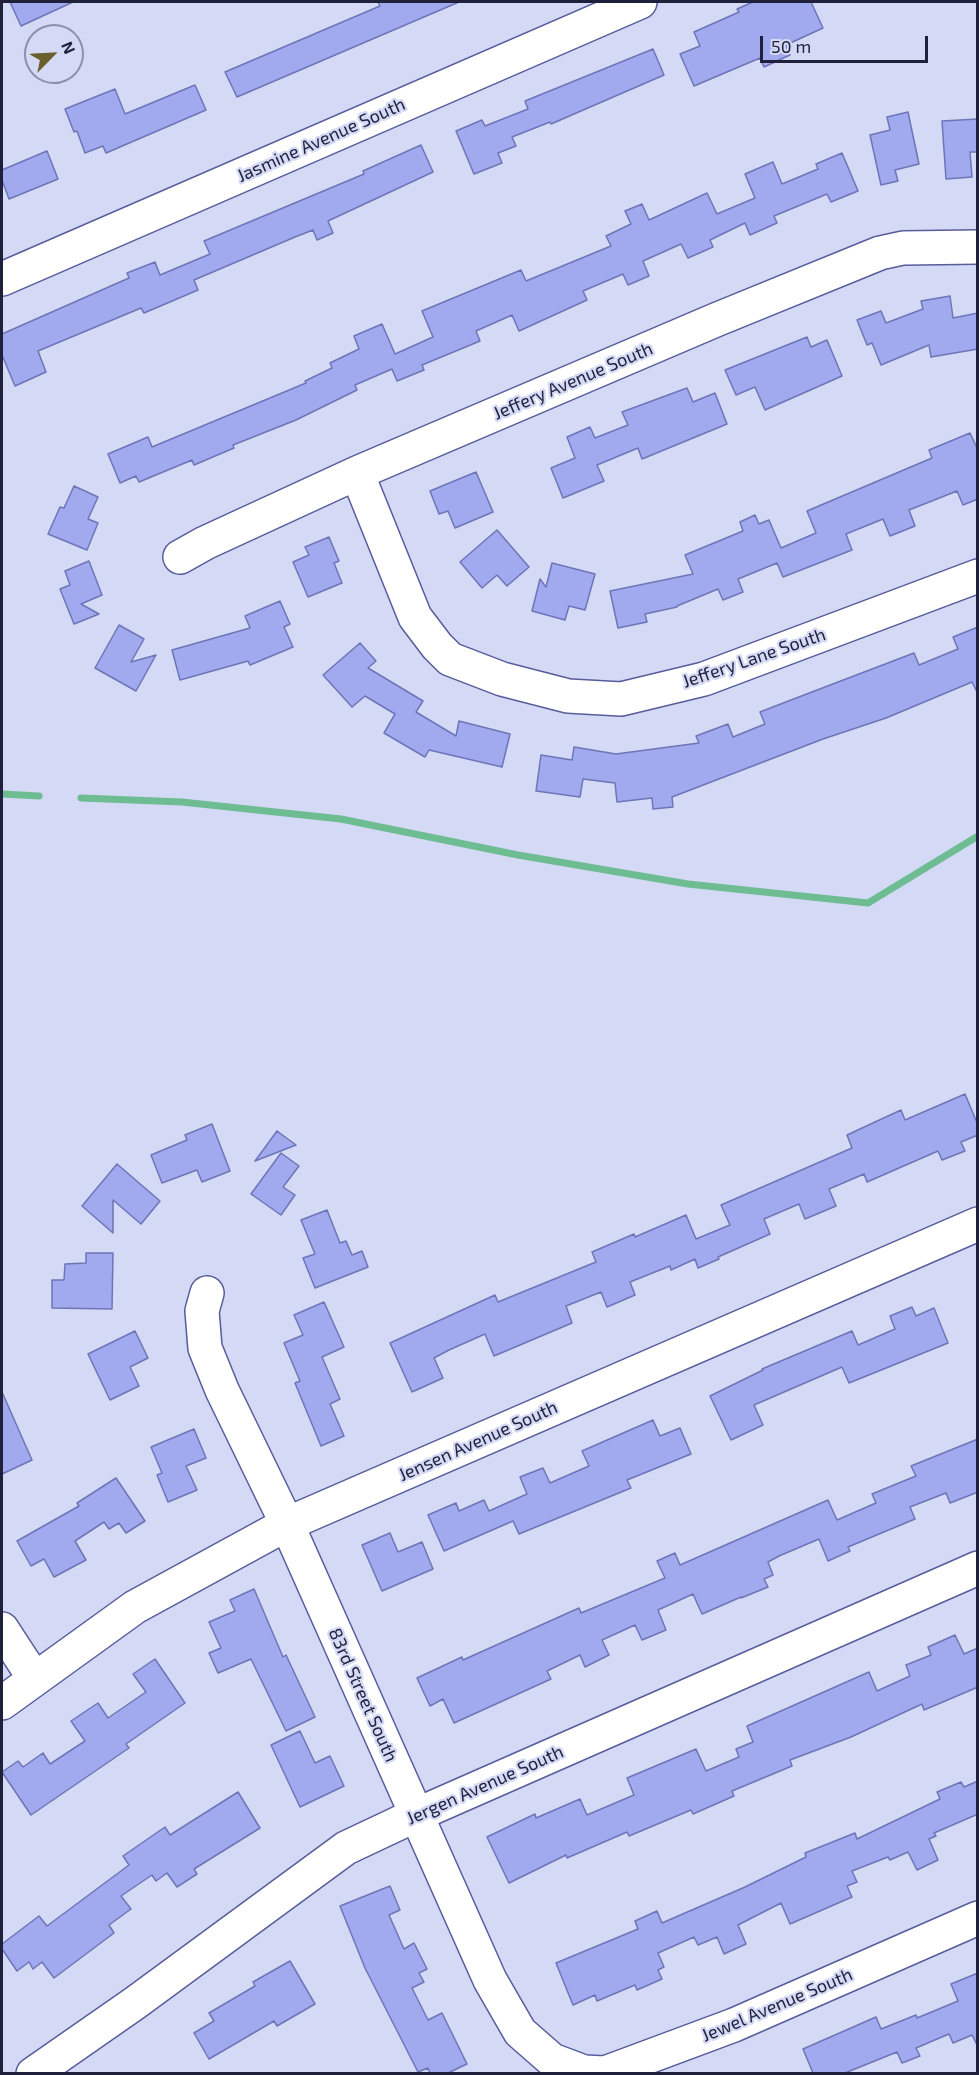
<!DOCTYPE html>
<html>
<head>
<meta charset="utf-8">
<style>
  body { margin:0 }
  #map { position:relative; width:979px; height:2075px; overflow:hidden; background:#d4d9f5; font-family:"Exo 2",sans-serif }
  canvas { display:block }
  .frame { position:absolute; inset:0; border:3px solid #1f213c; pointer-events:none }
  .north { position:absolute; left:24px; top:24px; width:60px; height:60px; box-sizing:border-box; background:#d4d9f5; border:2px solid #8c8fab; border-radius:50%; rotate:66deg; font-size:16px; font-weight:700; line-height:24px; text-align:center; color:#1f213c }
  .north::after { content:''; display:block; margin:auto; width:21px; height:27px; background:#6a602d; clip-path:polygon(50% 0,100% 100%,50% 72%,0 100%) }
  .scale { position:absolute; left:760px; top:36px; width:168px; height:27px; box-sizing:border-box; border:3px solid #1f213c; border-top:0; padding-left:8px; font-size:18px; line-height:21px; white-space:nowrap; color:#1f213c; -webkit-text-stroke:4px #d4d9f5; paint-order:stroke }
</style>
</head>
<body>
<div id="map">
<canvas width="979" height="2075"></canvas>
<div class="frame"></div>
<div class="north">N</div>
<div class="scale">50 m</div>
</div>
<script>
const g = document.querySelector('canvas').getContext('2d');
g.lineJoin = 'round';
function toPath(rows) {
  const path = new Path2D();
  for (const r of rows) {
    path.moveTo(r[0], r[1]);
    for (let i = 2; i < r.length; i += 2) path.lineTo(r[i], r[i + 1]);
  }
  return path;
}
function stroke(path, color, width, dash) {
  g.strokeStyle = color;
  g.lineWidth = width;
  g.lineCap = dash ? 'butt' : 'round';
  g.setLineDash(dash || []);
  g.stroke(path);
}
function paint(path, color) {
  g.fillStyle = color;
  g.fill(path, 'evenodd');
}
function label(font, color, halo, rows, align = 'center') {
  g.font = font + ' "Exo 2",sans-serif';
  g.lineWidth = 4.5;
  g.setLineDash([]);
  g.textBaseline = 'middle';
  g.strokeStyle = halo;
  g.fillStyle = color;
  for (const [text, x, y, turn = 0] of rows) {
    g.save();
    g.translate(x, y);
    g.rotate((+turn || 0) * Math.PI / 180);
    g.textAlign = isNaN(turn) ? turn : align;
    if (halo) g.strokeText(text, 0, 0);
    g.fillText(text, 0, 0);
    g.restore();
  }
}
const stream = toPath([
  [2,794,39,796],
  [81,798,182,802,341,819,518,855,688,884,868,903,978,836]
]);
const building = toPath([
  [10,2,73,2,21,26,10,2],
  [378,2,459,2,237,97,225,72,380,6,378,2],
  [753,2,811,2,823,28,786,45,790,55,764,67,760,58,694,86,680,54,700,46,694,32,739,12,737,9,753,2],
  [653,49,664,75,551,124,550,122,512,137,516,146,498,153,502,163,474,174,456,131,482,120,485,126,528,109,525,101,653,49],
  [195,85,206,110,106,153,103,146,85,153,77,131,74,132,65,109,115,89,125,114,195,85],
  [908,112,919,164,895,170,898,181,881,185,870,135,890,130,887,117,908,112],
  [978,119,978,152,970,152,972,177,946,179,942,121,978,119],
  [421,145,433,172,328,221,333,233,317,240,313,230,295,237,194,280,198,290,144,313,141,308,38,351,46,372,15,386,2,355,2,334,129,278,127,273,155,262,160,275,210,254,204,241,364,174,363,171,421,145],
  [47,151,58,179,9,199,2,180,2,170,47,151],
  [842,153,858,191,831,202,827,194,774,216,777,223,750,235,745,223,710,240,713,247,688,258,681,244,643,261,649,276,628,285,623,274,583,291,587,300,519,331,512,315,476,331,480,341,422,365,424,370,397,381,392,369,355,385,357,390,296,420,233,445,234,448,194,465,192,460,139,482,136,476,120,483,108,454,148,437,152,447,306,383,305,381,332,368,330,363,359,349,354,336,382,324,395,354,433,337,422,311,521,270,526,281,611,246,606,236,631,224,625,211,642,204,649,220,707,193,717,214,755,198,745,174,773,162,782,184,818,169,816,164,842,153],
  [950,296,953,318,978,313,978,349,931,357,929,345,881,365,872,343,867,345,857,320,881,311,886,323,923,309,921,301,950,296],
  [807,337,811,347,827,340,842,376,765,410,755,387,736,395,725,370,807,337],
  [687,388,693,402,715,393,727,424,642,459,638,448,597,465,604,481,563,498,551,468,575,458,567,437,590,427,595,438,628,425,622,412,687,388],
  [970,433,978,450,978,499,963,505,957,491,909,510,915,526,890,536,883,519,846,534,852,550,783,577,777,563,738,579,743,592,723,600,718,589,677,606,677,607,645,614,647,622,618,628,610,591,693,574,685,555,743,531,740,522,755,515,759,524,769,520,781,548,816,533,807,511,932,458,929,450,970,433],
  [476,472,493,512,455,528,448,511,439,514,430,491,476,472],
  [74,486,98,497,88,519,98,523,87,550,48,534,60,507,64,508,74,486],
  [497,530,529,567,507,586,497,575,482,588,460,562,497,530],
  [329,537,339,561,334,563,342,583,308,597,293,562,309,555,305,547,329,537],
  [89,561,102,595,81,604,99,614,74,624,60,589,70,585,65,571,89,561],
  [552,563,595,574,585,610,569,606,565,620,532,611,540,579,546,587,552,563],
  [280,601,290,624,284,627,293,647,250,665,248,661,180,680,172,650,250,628,245,616,280,601],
  [119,625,144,639,131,662,156,655,136,691,95,668,119,625],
  [978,627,978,694,972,682,886,718,823,739,672,797,673,807,653,809,652,798,617,802,615,783,583,779,580,797,536,791,541,755,572,760,574,747,616,754,699,743,696,736,728,724,733,737,765,724,760,712,791,700,914,653,919,665,958,649,953,637,978,627],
  [360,643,376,661,368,668,423,701,416,712,456,736,459,721,510,734,502,767,429,750,425,757,384,733,395,714,365,696,352,707,323,675,360,643],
  [965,1094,978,1125,978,1135,961,1142,965,1151,942,1160,938,1151,867,1182,864,1174,829,1189,836,1206,805,1219,799,1204,764,1219,770,1234,718,1257,719,1259,698,1268,695,1259,671,1270,670,1266,630,1282,635,1295,607,1307,601,1292,566,1306,572,1323,494,1356,485,1334,449,1350,434,1358,443,1378,412,1392,390,1343,495,1295,498,1302,596,1262,592,1252,634,1234,635,1237,686,1215,696,1239,730,1225,721,1205,852,1148,847,1135,901,1110,905,1120,965,1094],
  [212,1124,230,1171,202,1182,197,1170,162,1183,151,1155,187,1140,185,1135,212,1124],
  [277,1131,296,1145,255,1161,277,1131],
  [281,1153,299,1166,283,1187,295,1195,281,1215,251,1194,281,1153],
  [117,1164,160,1201,141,1224,113,1200,113,1233,82,1206,117,1164],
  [327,1210,340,1243,346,1241,352,1255,362,1251,368,1267,315,1288,303,1258,315,1254,301,1220,327,1210],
  [86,1253,113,1253,112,1309,52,1308,52,1280,64,1280,65,1264,86,1263,86,1253],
  [324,1302,344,1347,322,1357,340,1399,330,1404,344,1436,321,1446,295,1383,300,1381,284,1343,303,1335,294,1315,324,1302],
  [912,1307,916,1316,934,1308,948,1343,849,1383,842,1367,754,1405,763,1425,731,1440,710,1396,763,1370,762,1369,852,1331,858,1345,895,1329,890,1316,912,1307],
  [135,1331,148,1358,130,1367,139,1386,110,1400,88,1354,135,1331],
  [2,1392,32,1460,2,1474,2,1392],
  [653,1420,660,1436,680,1428,691,1454,627,1480,631,1488,519,1534,513,1521,444,1551,428,1515,456,1503,459,1511,484,1500,489,1511,527,1494,520,1477,543,1468,550,1483,589,1466,582,1451,653,1420],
  [194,1429,206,1458,186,1466,197,1490,168,1502,157,1475,162,1473,151,1447,194,1429],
  [978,1439,978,1492,950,1503,946,1493,910,1507,915,1519,848,1547,850,1551,828,1561,819,1539,779,1556,768,1562,773,1575,764,1579,768,1587,741,1598,741,1597,702,1614,693,1594,658,1610,666,1630,642,1640,635,1625,602,1640,609,1655,585,1667,580,1655,547,1671,551,1679,454,1723,443,1699,430,1706,417,1678,462,1657,463,1660,579,1608,581,1613,665,1578,657,1561,675,1553,680,1565,828,1500,837,1520,876,1503,872,1494,916,1476,911,1466,978,1439],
  [116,1478,145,1521,126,1533,119,1523,109,1529,104,1522,75,1541,86,1560,54,1577,44,1559,31,1566,17,1541,79,1506,77,1503,116,1478],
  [390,1533,398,1552,422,1542,433,1569,382,1591,362,1545,390,1533],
  [254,1589,283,1657,286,1655,315,1717,286,1731,251,1659,218,1673,209,1653,221,1648,209,1622,235,1611,230,1600,254,1589],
  [955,1635,964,1654,978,1648,978,1687,924,1710,922,1704,851,1737,790,1760,792,1766,732,1791,734,1796,693,1814,691,1810,629,1836,627,1832,567,1858,566,1855,509,1883,487,1837,535,1814,536,1818,580,1799,587,1815,634,1795,627,1778,696,1749,706,1771,739,1757,736,1749,753,1742,747,1726,869,1672,877,1691,910,1676,906,1665,931,1655,928,1647,955,1635],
  [155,1659,185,1703,126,1744,129,1748,31,1815,2,1772,18,1761,23,1767,43,1753,50,1764,85,1741,71,1721,98,1703,108,1718,146,1692,133,1674,155,1659],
  [300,1731,315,1763,330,1756,344,1786,300,1807,271,1745,300,1731],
  [978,1781,978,1814,934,1833,936,1836,929,1839,938,1860,917,1870,908,1852,890,1860,888,1857,852,1871,857,1882,847,1886,852,1897,790,1924,781,1903,738,1925,746,1944,724,1954,717,1937,698,1945,694,1937,658,1953,664,1967,658,1970,662,1979,637,1990,635,1985,597,2001,595,1995,573,2005,556,1963,638,1929,635,1921,657,1911,662,1923,745,1887,806,1857,805,1853,855,1833,857,1839,940,1799,937,1792,961,1782,964,1787,978,1781],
  [238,1792,260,1828,194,1869,197,1874,177,1887,167,1873,156,1881,152,1875,121,1896,131,1909,109,1925,114,1933,54,1978,42,1962,33,1969,29,1962,17,1971,2,1949,2,1944,39,1916,47,1926,129,1865,123,1856,165,1827,170,1835,238,1792],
  [390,1886,400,1910,389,1915,404,1949,414,1943,427,1969,419,1973,424,1982,412,1988,428,2020,442,2013,467,2064,448,2073,430,2073,428,2068,418,2072,365,1968,340,1906,390,1886],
  [290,1961,315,2004,277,2026,274,2021,209,2059,194,2033,214,2021,209,2013,255,1986,253,1982,290,1961],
  [978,1973,978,2047,972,2035,953,2043,949,2034,916,2048,920,2056,902,2063,897,2052,845,2073,813,2073,803,2049,876,2017,881,2029,916,2015,917,2018,958,2001,951,1984,978,1973]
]);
const minor = toPath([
  [2,279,640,2],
  [357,473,415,617,437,646,450,659,502,679,568,696,621,699,704,679,978,576],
  [180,557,205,543,357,473,718,319,880,253,903,248,978,247],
  [207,1293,202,1311,205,1348,222,1390,287,1524,490,1980,520,2032,552,2060,584,2072,605,2073,734,2025,978,1918],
  [2,1629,34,1678],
  [2,1703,135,1607,287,1524,978,1224],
  [33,2074,135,2003,346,1848,416,1815,978,1568]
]);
const streetNames = [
  ["Jasmine Avenue South",321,140,-24],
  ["Jeffery Avenue South",573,381,-23],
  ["Jeffery Lane South",754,658,-19],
  ["Jensen Avenue South",478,1441,-24],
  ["83rd Street South",363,1695,66],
  ["Jergen Avenue South",485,1785,-24],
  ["Jewel Avenue South",777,2005,-23]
];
stroke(stream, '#6ebc91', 7);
paint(building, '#a1aaef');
stroke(building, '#6e75b6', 1.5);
stroke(minor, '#575c9b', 36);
stroke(minor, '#fff', 33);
label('18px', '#1f213c', '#d4d9f5', streetNames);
</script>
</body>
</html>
